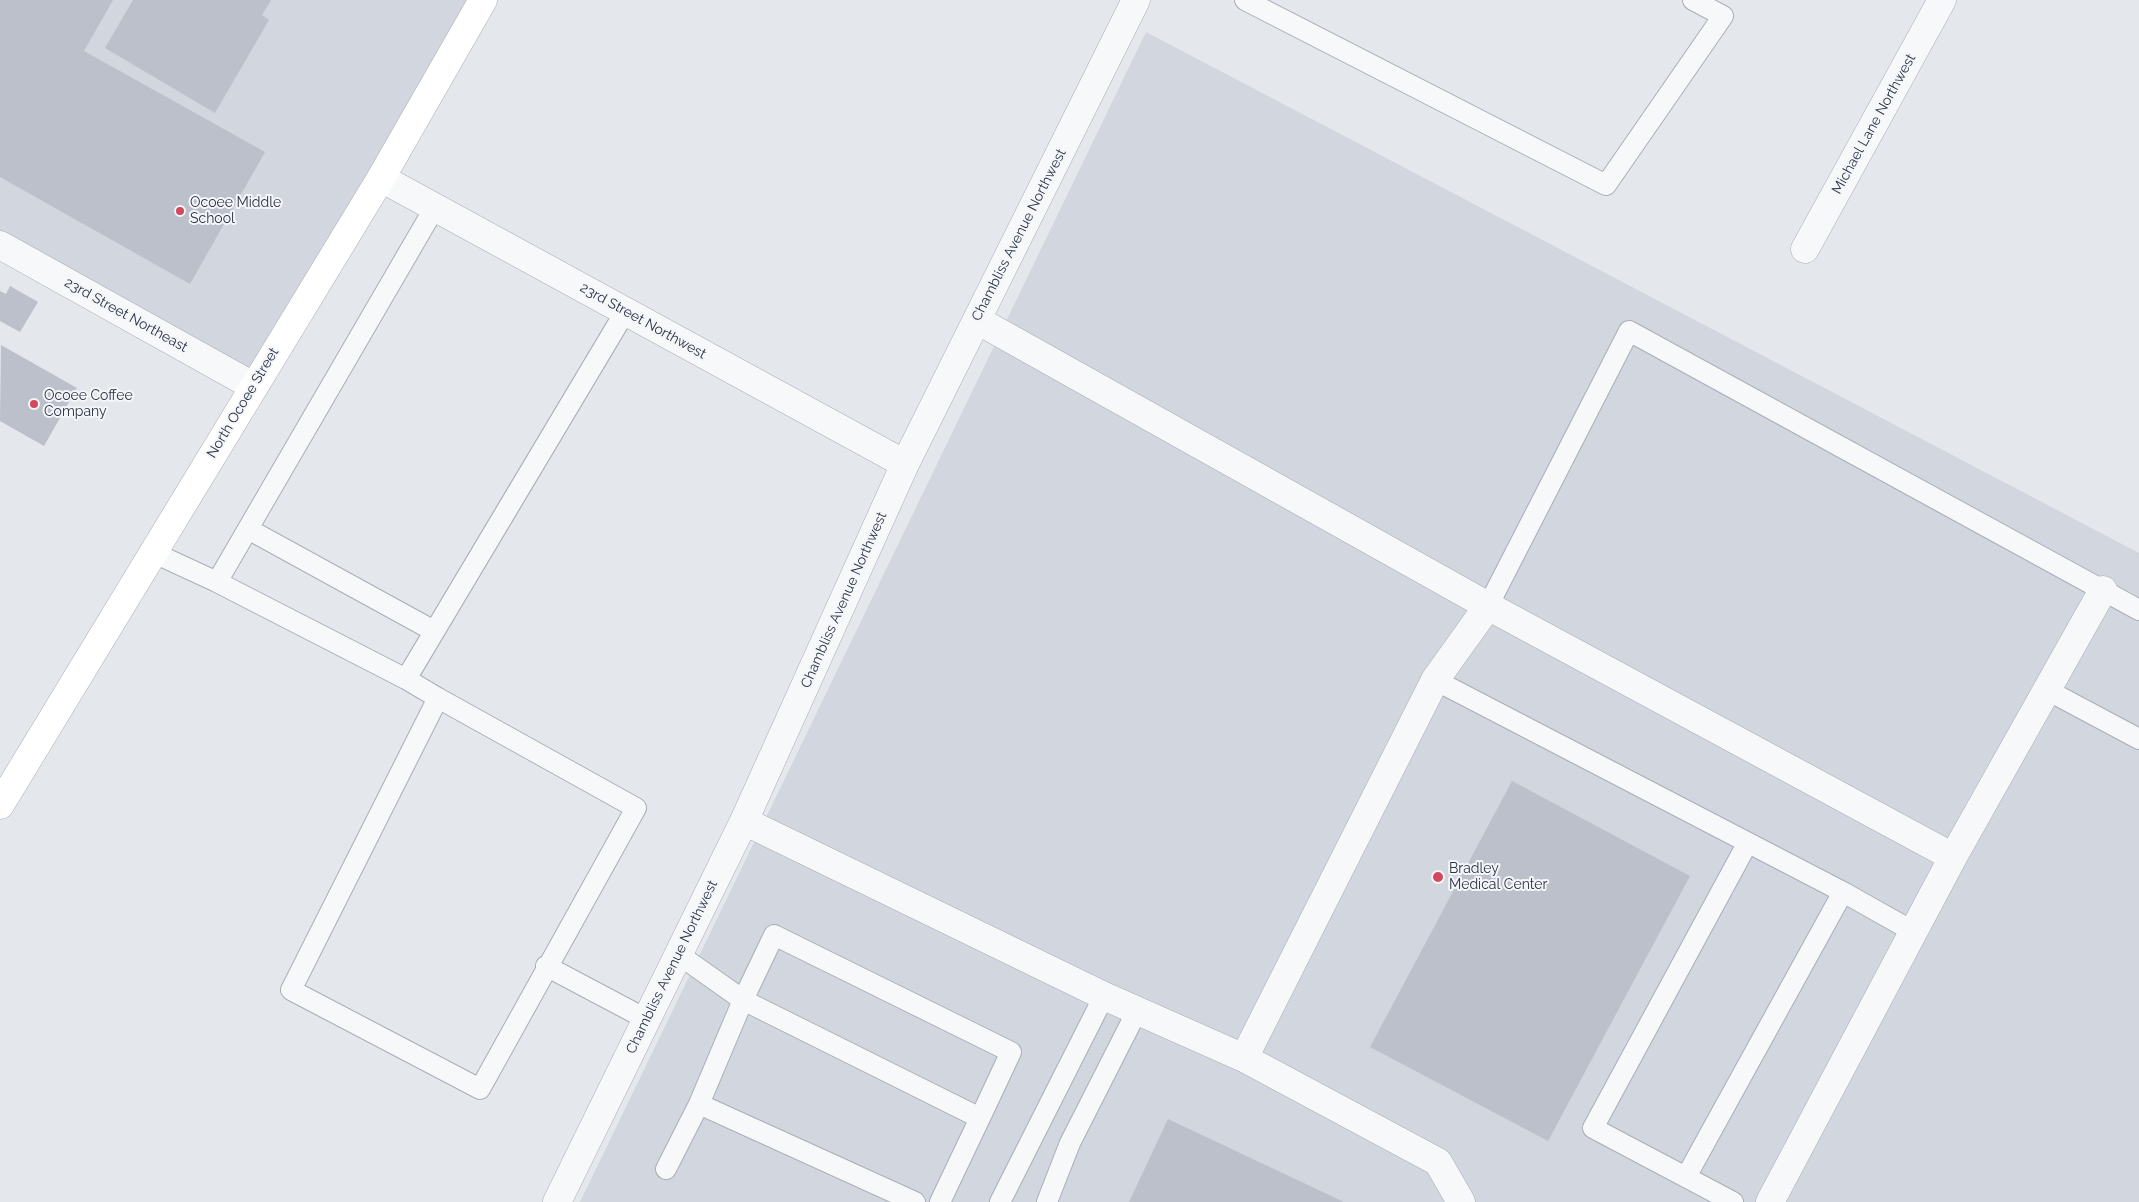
<!DOCTYPE html>
<html>
<head>
<meta charset="utf-8">
<style>
  body { margin:0 }
  canvas { display:block; background:#e4e7ec }
</style>
</head>
<body>
<canvas width="2139" height="1202"></canvas>
<script>
const g = document.querySelector('canvas').getContext('2d');
g.lineJoin = 'round';
function paint(path, color) {
  g.fillStyle = color;
  g.fill(path, 'evenodd');
}
function toPath(rows) {
  const path = new Path2D();
  for (const r of rows) {
    path.moveTo(r[0], r[1]);
    for (let i = 2; i < r.length; i += 2) path.lineTo(r[i], r[i + 1]);
  }
  return path;
}
function stroke(path, color, width, dash) {
  g.strokeStyle = color;
  g.lineWidth = width;
  g.lineCap = dash ? 'butt' : 'round';
  g.setLineDash(dash || []);
  g.stroke(path);
}
function label(font, color, halo, rows, align = 'center') {
  g.font = font + ' Raleway,sans-serif';
  g.lineWidth = 4;
  g.setLineDash([]);
  g.textBaseline = 'middle';
  g.strokeStyle = halo;
  g.fillStyle = color;
  for (const [text, x, y, turn = 0] of rows) {
    g.save();
    g.translate(x, y);
    g.rotate((+turn || 0) * Math.PI / 180);
    g.textAlign = isNaN(turn) ? turn : align;
    if (halo) g.strokeText(text, 0, 0);
    g.fillText(text, 0, 0);
    g.restore();
  }
}
const built = toPath([
  [0,0,483,0,253,386,0,245],
  [1146,32,2139,553,2139,1202,580,1202]
]);
const building = toPath([
  [0,0,113,0,84,51,265,152,190,284,0,177],
  [133,0,271,0,262,15,269,20,215,113,105,48],
  [10,286,38,302,20,332,0,321,0,291,6,294],
  [1,345,77,388,44,446,0,421],
  [1512,781,1690,876,1548,1141,1370,1047],
  [1168,1119,1344,1202,1129,1202]
]);
const lane = toPath([
  [1245,0,1606,185,1723,16,1693,0],
  [248,529,434,631],
  [152,552,217,582,406,679,438,698],
  [217,582,435,207],
  [1488,606,1629,331,2139,610],
  [406,679,625,312],
  [1435,680,1843,892,1914,932],
  [2047,690,2139,739],
  [438,698,636,808,480,1089,291,990,438,698],
  [678,954,743,1000,980,1118,940,1202],
  [546,966,646,1019],
  [666,1169,699,1104],
  [1686,1177,1843,892],
  [915,1202,699,1104,743,1000,774,935,1011,1052,980,1118],
  [1000,1202,1104,996],
  [1047,1202,1070,1143,1137,1011],
  [1733,1202,1593,1128,1747,844]
]);
const street = toPath([
  [381,178,905,464],
  [0,245,253,386],
  [1805,249,1942,0],
  [977,320,1488,606,1953,857],
  [744,821,1104,996,1244,1058,1438,1162,1461,1202],
  [1244,1058,1435,680,1488,606],
  [557,1202,744,821,905,464,1136,0],
  [1770,1202,1953,857,2103,590]
]);
const secondary = toPath([
  [0,805,381,178,483,0]
]);
const markers = [
  [180,211,5,"#d1495b"],
  [34,404,5,"#d1495b"],
  [1438,877,6,"#d1495b"]
];
const streetNames = [
  ["Michael Lane Northwest",1874,124,-61],
  ["Chambliss Avenue Northwest",1019,235,-63],
  ["23rd Street Northeast",126,315,29],
  ["23rd Street Northwest",643,321,29],
  ["North Ocoee Street",243,403,-59],
  ["Chambliss Avenue Northwest",844,600,-66],
  ["Chambliss Avenue Northwest",672,967,-64]
];
const poiNames = [
  ["Ocoee Middle",190,203],
  ["School",190,219],
  ["Ocoee Coffee",44,396],
  ["Company",44,412],
  ["Bradley",1449,869],
  ["Medical Center",1449,885]
];
paint(built, '#d2d6de');
paint(building, '#bbc0ca');
stroke(lane, '#a9aeb7', 22);
stroke(street, '#a9aeb7', 29);
stroke(secondary, '#a9aeb7', 29);
stroke(lane, '#f7f8fa', 20);
stroke(street, '#f7f8fa', 28);
stroke(secondary, '#fff', 28);
for (const [x, y, r, color] of markers) {
  const dot = new Path2D();
  dot.arc(x, y, r, 0, 2 * Math.PI);
  g.fillStyle = color;
  g.fill(dot);
  stroke(dot, '#f4f6f9', 2);
}
label('14px', '#2b3445', '#f4f6f9', streetNames);
label('14px', '#2b3445', '#f4f6f9', poiNames, 'left');
</script>
</body>
</html>
